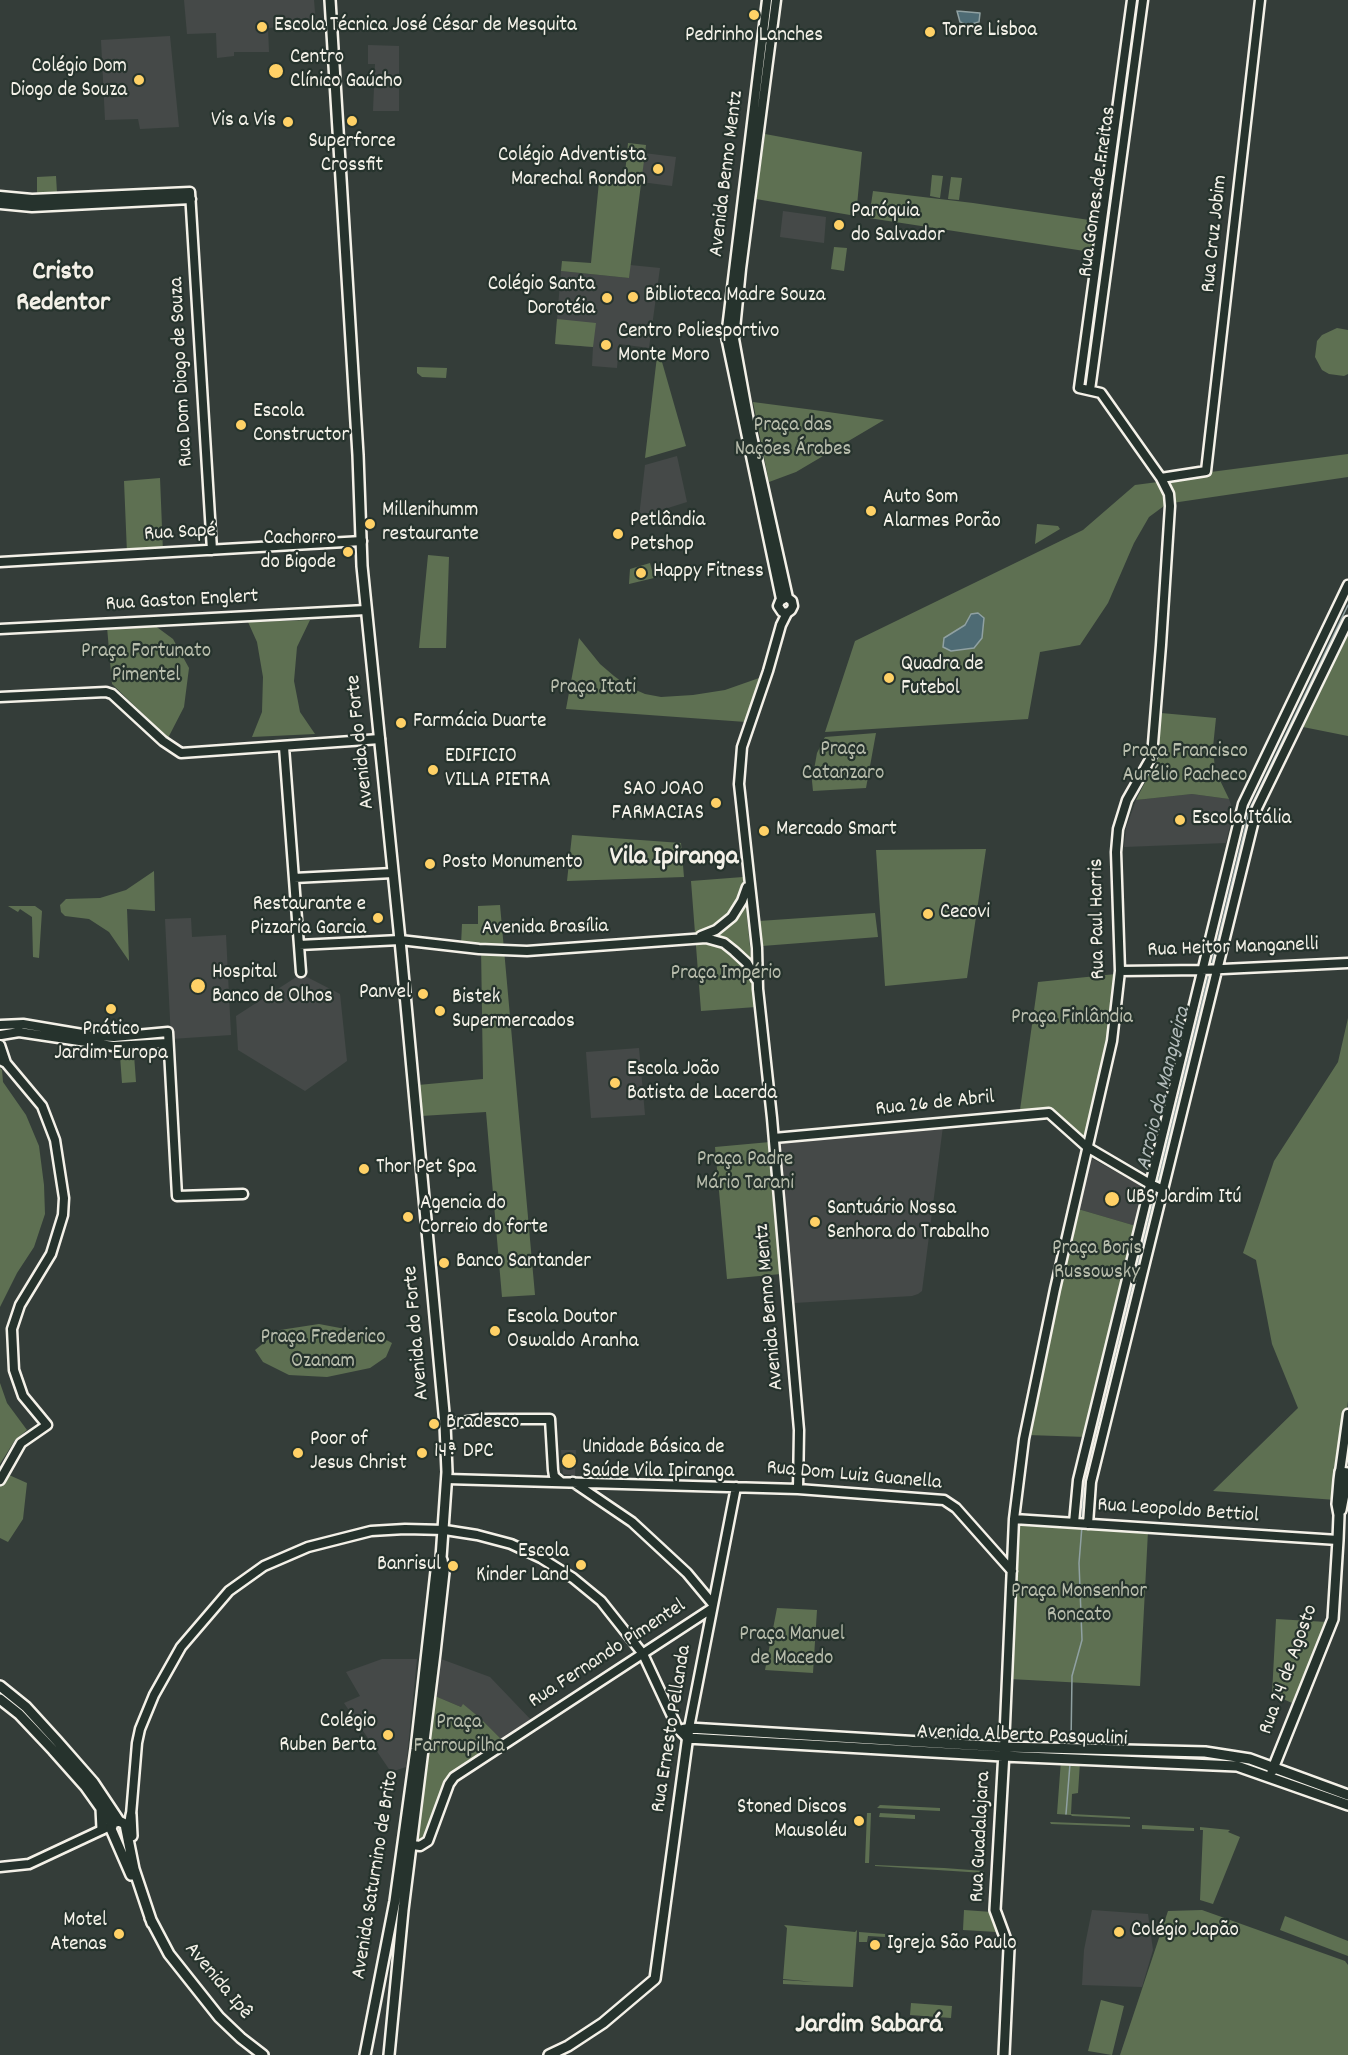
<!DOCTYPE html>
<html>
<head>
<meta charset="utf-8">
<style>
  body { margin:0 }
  canvas { display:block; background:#343d39 }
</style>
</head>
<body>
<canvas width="1348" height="2055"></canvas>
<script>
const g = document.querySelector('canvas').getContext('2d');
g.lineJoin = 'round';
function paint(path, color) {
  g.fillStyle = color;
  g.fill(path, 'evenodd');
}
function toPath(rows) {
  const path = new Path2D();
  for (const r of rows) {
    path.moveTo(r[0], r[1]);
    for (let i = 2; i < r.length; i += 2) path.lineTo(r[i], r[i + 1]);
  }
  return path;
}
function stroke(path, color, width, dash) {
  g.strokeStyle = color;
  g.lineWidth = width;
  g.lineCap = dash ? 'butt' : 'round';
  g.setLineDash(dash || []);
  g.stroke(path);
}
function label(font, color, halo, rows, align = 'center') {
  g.font = font + ' Dekko,sans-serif';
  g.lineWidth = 4.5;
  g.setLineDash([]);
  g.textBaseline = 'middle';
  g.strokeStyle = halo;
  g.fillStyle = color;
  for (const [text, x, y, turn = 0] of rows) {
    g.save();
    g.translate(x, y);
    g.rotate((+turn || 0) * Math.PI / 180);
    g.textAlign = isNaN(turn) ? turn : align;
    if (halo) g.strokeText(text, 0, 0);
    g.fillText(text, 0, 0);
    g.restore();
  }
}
const built = toPath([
  [184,0,314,0,316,25,268,28,269,52,234,52,234,56,217,58,216,33,187,34],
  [170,36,179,127,140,129,138,119,105,120,101,40],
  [368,45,399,46,399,111,373,111,375,64,368,64],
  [644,153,676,157,672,186,641,182],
  [783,211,826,217,824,243,780,237],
  [630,265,660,268,649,348,619,344,617,368,592,366,593,347,555,344,561,271,629,278],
  [677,456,687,502,639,517,645,465],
  [1192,794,1229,799,1233,811,1226,843,1124,847,1126,828,1136,800],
  [191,918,192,937,226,935,231,1035,171,1039,165,919],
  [301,974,340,994,347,1061,305,1091,238,1050,236,1016],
  [639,1048,645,1115,591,1118,586,1052],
  [943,1126,922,1291,918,1294,912,1296,794,1303,779,1140],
  [1091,1158,1145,1188,1136,1226,1078,1209],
  [561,1450,576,1450,575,1475,563,1474],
  [382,1659,417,1659,406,1767,391,1772,344,1703,360,1696,346,1672],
  [441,1659,490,1677,533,1722,503,1741,480,1718,463,1705,461,1707,435,1696],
  [1092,1910,1148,1914,1153,1950,1142,1987,1082,1985,1084,1950]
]);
const green = toPath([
  [765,134,862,152,856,216,756,199],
  [628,143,646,145,629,278,561,271,562,261,591,263,599,182,624,184],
  [932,175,943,176,940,198,930,196],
  [56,176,57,193,37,193,37,177],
  [951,177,962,178,959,200,948,199],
  [873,191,973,203,1096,221,1091,252,869,218],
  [834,247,847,248,844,271,831,269],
  [557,319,596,323,593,347,555,344],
  [1337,328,1348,330,1348,374,1344,376,1329,374,1322,370,1315,357,1317,341,1322,335],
  [658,348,686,446,645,458],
  [417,367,447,368,446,378,422,377,417,373],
  [753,402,814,410,884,420,796,472,769,482],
  [1348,454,1348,477,1172,503,1165,478],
  [160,478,163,552,127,553,124,481],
  [1158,482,1164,496,1164,506,1149,517,1134,543,1108,603,1080,645,1040,652,1028,719,825,732,855,641,1083,530,1135,485],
  [1037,524,1058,526,1060,529,1035,544],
  [428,555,449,557,446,648,419,648],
  [650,563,654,578,629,584,630,569],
  [310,620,297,647,294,681,300,712,315,734,252,737,262,712,263,677,257,642,248,622],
  [154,625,173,639,189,668,184,707,168,738,112,684,107,627],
  [1348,635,1348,736,1303,727],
  [579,638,600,664,614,676,629,687,645,694,661,697,693,695,725,690,762,677,746,722,566,709],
  [1161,713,1216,718,1213,747,1215,770,1229,799,1192,794,1136,800,1158,757],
  [876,733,866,788,813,791,812,781,817,753,825,737],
  [572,835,681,843,684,877,567,881],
  [986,849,967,978,885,986,876,850],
  [154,871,155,911,127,909,129,961,109,932,89,919,65,916,61,912,60,905,66,899,100,898,126,890],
  [743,877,756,1007,701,1011,691,881],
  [500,905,535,1295,502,1297,486,1112,421,1116,418,1085,483,1079,481,946,461,945,462,924,478,924,478,906],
  [8,906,35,906,42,911,39,958,33,957,32,917,20,909,18,912],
  [875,913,878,937,762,946,759,921],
  [1116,974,1109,1039,1084,1139,1053,1110,1045,1108,1020,1110,1038,982],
  [1348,1018,1348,1401,1336,1500,1213,1491,1298,1408,1272,1344,1256,1260,1243,1253,1274,1161,1338,1062],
  [134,1055,136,1082,122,1083,120,1056],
  [0,1068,2,1070,3,1082,26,1115,39,1146,44,1185,45,1214,34,1247,17,1273,0,1307],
  [770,1142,781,1274,727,1279,715,1147],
  [1078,1209,1136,1226,1086,1437,1028,1435],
  [319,1324,377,1335,392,1343,386,1357,370,1368,327,1377,289,1375,263,1362,255,1350,280,1330],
  [0,1383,7,1403,27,1430,15,1440,0,1464],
  [0,1471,27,1483,23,1519,8,1542,0,1538],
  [1018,1525,1148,1531,1140,1686,1010,1679],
  [777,1608,817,1610,813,1673,765,1670],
  [1276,1619,1327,1622,1292,1703,1272,1694],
  [435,1696,461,1707,463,1704,480,1718,503,1741,447,1778,426,1839,420,1842,416,1838],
  [1142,1753,1201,1754,1201,1761,1142,1759],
  [1061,1760,1080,1762,1078,1793,1072,1794,1071,1814,1130,1817,1130,1819,1072,1816,1071,1815,1057,1814],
  [880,1805,940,1808,940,1811,877,1808],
  [867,1813,871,1813,869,1863,865,1863],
  [880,1813,915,1815,915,1819,879,1817],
  [1050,1822,1130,1825,1130,1827,1051,1824],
  [1142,1825,1194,1828,1194,1831,1142,1829],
  [1200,1827,1230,1830,1228,1832,1240,1837,1213,1904,1200,1900,1203,1830,1200,1830],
  [875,1865,944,1868,984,1871,984,1873,875,1866],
  [964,1910,992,1912,992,1922,997,1932,963,1930],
  [1202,1910,1345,1961,1348,1965,1348,2055,1120,2055,1168,1911],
  [1285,1916,1348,1941,1348,1956,1280,1930],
  [784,1925,855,1932,857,1930,853,1987,783,1984,783,1980,814,1982,783,1979,787,1928],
  [859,1932,885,1934,885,1937,868,1936,867,1942,859,1942],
  [1101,2000,1124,2006,1112,2055,1088,2051],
  [911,2003,952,2006,951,2018,910,2015]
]);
const water = toPath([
  [957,11,980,13,979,22,968,25,960,22,957,11],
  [978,613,984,618,982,638,974,648,951,651,943,647,944,638,965,625,971,614,978,613]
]);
const stream = toPath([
  [1211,967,1250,808,1348,605],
  [1158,1182,1209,974],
  [1082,1518,1084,1481,1156,1190],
  [1071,1743,1072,1676,1082,1640,1079,1563,1082,1526],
  [1066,1814,1070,1764]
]);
const tertiary = toPath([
  [767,0,726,337,781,599],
  [776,0,741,269,734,339,750,427,788,598,792,601,793,606,791,610,787,613,781,625,768,671,742,747,739,784,757,948,758,989,772,1118,799,1430,798,1489],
  [0,196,32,199,190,192,212,550],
  [0,204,32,207,191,199],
  [1090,390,1143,0],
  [1161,478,1206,471,1260,0],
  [0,562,362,541],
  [785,598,780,601,778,606,782,612,787,613],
  [0,629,366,610],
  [0,697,106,692,112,694,163,741,181,753,380,739],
  [284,747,301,972],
  [294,878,393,873],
  [701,936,716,930,732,917,742,901,747,887],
  [299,945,400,940,479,949,527,951,706,938,724,943,734,951,747,963,756,979],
  [1120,971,1202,970,1348,963],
  [0,1025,23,1024,94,1036,114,1037,168,1032,177,1196,243,1194],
  [1,1035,19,1032,113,1046,168,1043],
  [0,1045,6,1063],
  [0,1060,6,1063,42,1106,55,1140,64,1198,63,1215,51,1254,20,1305,12,1329,14,1370,23,1396,47,1425,21,1443,0,1480],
  [774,1138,1049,1113,1087,1147,1150,1184,1163,1190],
  [445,1424,484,1419,550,1419,553,1470,554,1476,561,1482],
  [1340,1472,1348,1414],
  [447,1479,798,1489,944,1500,956,1508,1012,1571],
  [573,1482,632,1522,687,1573,712,1603],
  [1014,1519,1338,1540],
  [1074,1523,1078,1480,1243,804,1348,585],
  [1088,1524,1091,1482,1257,808,1348,621],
  [683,1729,689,1728,736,1487],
  [1004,1747,1014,1519,1024,1439,1055,1289,1112,1041,1120,971,1116,852,1118,829,1127,800,1152,756,1161,645,1170,506,1169,494,1161,478,1101,393,1079,388,1132,0],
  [129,1822,131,1815,137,1743,140,1729,154,1695,181,1647,229,1591,264,1566,308,1547,371,1531,405,1529,445,1530,477,1535,511,1544,541,1558,573,1578,601,1601,643,1654,678,1729,687,1738],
  [405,1844,420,1846,428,1841,449,1784,454,1777,711,1609],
  [0,1867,29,1864,108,1827]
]);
const secondary = toPath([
  [330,0,358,455,362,566,400,940,445,1424,447,1472,441,1558,436,1571,416,1749,395,1901,365,2055],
  [1341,1510,1348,1473],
  [0,1686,26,1707,57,1741,93,1782,119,1821,125,1824,134,1869,152,1923],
  [0,1699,19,1714,53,1750,85,1786,112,1824],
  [687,1738,1003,1756,1237,1766,1348,1805],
  [1004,1752,995,1910,1009,1948,1004,2055],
  [1272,1771,1333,1619,1338,1540,1339,1515,1337,1504,1339,1480,1340,1472,1348,1473],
  [101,1808,102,1829],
  [131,1815,132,1836],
  [119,1821,113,1823,111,1829,131,1875],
  [150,1918,169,1954,219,2017,241,2038,263,2055],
  [389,2055,403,1910,435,1653,444,1572,442,1560],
  [549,2055,568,2046,603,2023,655,1979,689,1728,1004,1747,1205,1752,1250,1759,1348,1795]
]);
const markers = [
  [754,15,6,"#ffd166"],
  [262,27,6,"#ffd166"],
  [930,32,6,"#ffd166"],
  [276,71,8,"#ffd166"],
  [139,80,6,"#ffd166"],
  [352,121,6,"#ffd166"],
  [288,122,6,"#ffd166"],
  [658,169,6,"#ffd166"],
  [839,225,6,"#ffd166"],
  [633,297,6,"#ffd166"],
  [607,298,6,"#ffd166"],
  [606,345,6,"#ffd166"],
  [241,425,6,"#ffd166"],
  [871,511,6,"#ffd166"],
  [370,524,6,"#ffd166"],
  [618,534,6,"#ffd166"],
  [348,552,6,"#ffd166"],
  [641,573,6,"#ffd166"],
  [889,678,6,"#ffd166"],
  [401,723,6,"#ffd166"],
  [433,770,6,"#ffd166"],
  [716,803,6,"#ffd166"],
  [1180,820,6,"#ffd166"],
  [764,831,6,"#ffd166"],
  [430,864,6,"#ffd166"],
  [928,914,6,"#ffd166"],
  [378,918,6,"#ffd166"],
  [198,986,8,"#ffd166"],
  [423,994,6,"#ffd166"],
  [111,1009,6,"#ffd166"],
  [440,1011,6,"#ffd166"],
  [615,1083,6,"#ffd166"],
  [364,1169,6,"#ffd166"],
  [1112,1199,8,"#ffd166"],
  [408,1217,6,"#ffd166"],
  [815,1222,6,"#ffd166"],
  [444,1263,6,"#ffd166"],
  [495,1331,6,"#ffd166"],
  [434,1424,6,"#ffd166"],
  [298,1453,6,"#ffd166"],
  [422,1453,6,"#ffd166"],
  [569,1461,8,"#ffd166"],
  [581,1565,6,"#ffd166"],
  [453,1566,6,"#ffd166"],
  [388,1735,6,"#ffd166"],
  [859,1821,6,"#ffd166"],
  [1119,1932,6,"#ffd166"],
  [119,1934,6,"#ffd166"],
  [875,1945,6,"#ffd166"]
];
const poiNames = [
  ["Escola Técnica José César de Mesquita",274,27],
  ["Torre Lisboa",942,32],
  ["Pedrinho Lanches",754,37,"center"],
  ["Centro",290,59],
  ["Clínico Gaúcho",290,83],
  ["Colégio Dom",127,68,"right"],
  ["Diogo de Souza",127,92,"right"],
  ["Vis a Vis",276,122,"right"],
  ["Superforce",352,143,"center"],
  ["Crossfit",352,167,"center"],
  ["Colégio Adventista",646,157,"right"],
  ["Marechal Rondon",646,181,"right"],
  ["Paróquia",851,213],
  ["do Salvador",851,237],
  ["Colégio Santa",595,286,"right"],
  ["Dorotéia",595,310,"right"],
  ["Biblioteca Madre Souza",645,297],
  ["Centro Poliesportivo",618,333],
  ["Monte Moro",618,357],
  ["Escola",253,413],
  ["Constructor",253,437],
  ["Auto Som",883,499],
  ["Alarmes Porão",883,523],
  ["Millenihumm",382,512],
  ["restaurante",382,536],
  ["Petlândia",630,522],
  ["Petshop",630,546],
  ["Cachorro",336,540,"right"],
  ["do Bigode",336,564,"right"],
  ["Happy Fitness",653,573],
  ["Quadra de",901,666],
  ["Futebol",901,690],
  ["Farmácia Duarte",413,723],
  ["EDIFICIO",445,758],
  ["VILLA PIETRA",445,782],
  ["SAO JOAO",704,791,"right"],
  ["FARMACIAS",704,815,"right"],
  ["Escola Itália",1192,820],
  ["Mercado Smart",776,831],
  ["Posto Monumento",442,864],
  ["Restaurante e",366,906,"right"],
  ["Pizzaria Garcia",366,930,"right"],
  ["Cecovi",940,914],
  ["Hospital",212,974],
  ["Banco de Olhos",212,998],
  ["Panvel",411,994,"right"],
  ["Bistek",452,999],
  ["Supermercados",452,1023],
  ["Prático",111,1031,"center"],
  ["Jardim Europa",111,1055,"center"],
  ["Escola João",627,1071],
  ["Batista de Lacerda",627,1095],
  ["Thor Pet Spa",376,1169],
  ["UBS Jardim Itú",1126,1199],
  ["Agencia do",420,1205],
  ["Correio do forte",420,1229],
  ["Santuário Nossa",827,1210],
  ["Senhora do Trabalho",827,1234],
  ["Banco Santander",456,1263],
  ["Escola Doutor",507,1319],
  ["Oswaldo Aranha",507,1343],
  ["Bradesco",446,1424],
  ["Poor of",310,1441],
  ["Jesus Christ",310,1465],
  ["Unidade Básica de",582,1449],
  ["Saúde Vila Ipiranga",582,1473],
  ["14ª DPC",434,1453],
  ["Escola",569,1553,"right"],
  ["Kinder Land",569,1577,"right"],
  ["Banrisul",441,1566,"right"],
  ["Colégio",376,1723,"right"],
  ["Ruben Berta",376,1747,"right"],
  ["Stoned Discos",847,1809,"right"],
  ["Mausoléu",847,1833,"right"],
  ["Motel",107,1922,"right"],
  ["Atenas",107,1946,"right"],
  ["Colégio Japão",1131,1932],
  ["Igreja São Paulo",887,1945]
];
const streetNames = [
  ["Avenida Benno Mentz",728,174,-83],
  ["Rua Gomes de Freitas",1099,192,-82],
  ["Rua Cruz Jobim",1216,234,-84],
  ["Rua Dom Diogo de Souza",183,372,-93],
  ["Rua Sapé",180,534,-3],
  ["Rua Gaston Englert",182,602,-3],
  ["Avenida do Forte",362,742,-96],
  ["Rua Paul Harris",1099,919,-91],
  ["Avenida Brasília",545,929,-1],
  ["Rua Heitor Manganelli",1233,949,-2],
  ["Rua 26 de Abril",935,1105,-6],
  ["Avenida Benno Mentz",771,1307,-95],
  ["Avenida do Forte",418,1333,-95],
  ["Rua Dom Luiz Guanella",854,1477,5],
  ["Rua Leopoldo Bettiol",1178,1512,4],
  ["Rua Fernando Pimentel",608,1655,-33],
  ["Rua 24 de Agosto",1290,1670,-70],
  ["Rua Ernesto Pellanda",673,1729,-81],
  ["Avenida Alberto Pasqualini",1022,1737,2],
  ["Rua Guadalajara",982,1837,-87],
  ["Avenida Saturnino de Brito",377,1875,-81],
  ["Avenida Ipê",217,1982,50]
];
const parkNames = [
  ["Praça das",793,427],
  ["Nações Árabes",793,451],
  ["Praça Fortunato",146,653],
  ["Pimentel",146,677],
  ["Praça Itati",593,689],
  ["Praça",843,751],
  ["Catanzaro",843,775],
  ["Praça Francisco",1185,753],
  ["Aurélio Pacheco",1185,777],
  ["Praça Império",726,975],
  ["Praça Finlândia",1072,1019],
  ["Praça Padre",745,1161],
  ["Mário Tarani",745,1185],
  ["Praça Boris",1097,1250],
  ["Russowsky",1097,1274],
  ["Praça Frederico",323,1339],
  ["Ozanam",323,1363],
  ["Praça Monsenhor",1079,1593],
  ["Roncato",1079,1617],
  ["Praça Manuel",792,1636],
  ["de Macedo",792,1660],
  ["Praça",459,1724],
  ["Farroupilha",459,1748]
];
const waterNames = [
  ["Arroio da Mangueira",1165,1089,-76]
];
const districtNames = [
  ["Cristo",63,274],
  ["Redentor",63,305],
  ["Vila Ipiranga",674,859],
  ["Jardim Sabará",869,2027]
];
paint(built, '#454948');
paint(green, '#5e7052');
paint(water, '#4e6b74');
stroke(water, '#90a1a2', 1.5);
stroke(stream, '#90a1a2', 1.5);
stroke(tertiary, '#f4f1e8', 13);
stroke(secondary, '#f4f1e8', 14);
stroke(tertiary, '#26332d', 8);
stroke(secondary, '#26332d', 9);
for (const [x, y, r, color] of markers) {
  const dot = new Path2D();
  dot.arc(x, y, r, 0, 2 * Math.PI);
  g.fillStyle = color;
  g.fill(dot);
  stroke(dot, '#26332d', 2);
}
label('21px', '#f4f1e8', '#26332d', poiNames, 'left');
label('21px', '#f4f1e8', '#26332d', streetNames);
label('21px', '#b8bdac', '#26332d', parkNames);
label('italic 22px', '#b2bbba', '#26332d', waterNames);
label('bold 27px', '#f4f1e8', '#26332d', districtNames);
</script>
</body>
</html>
